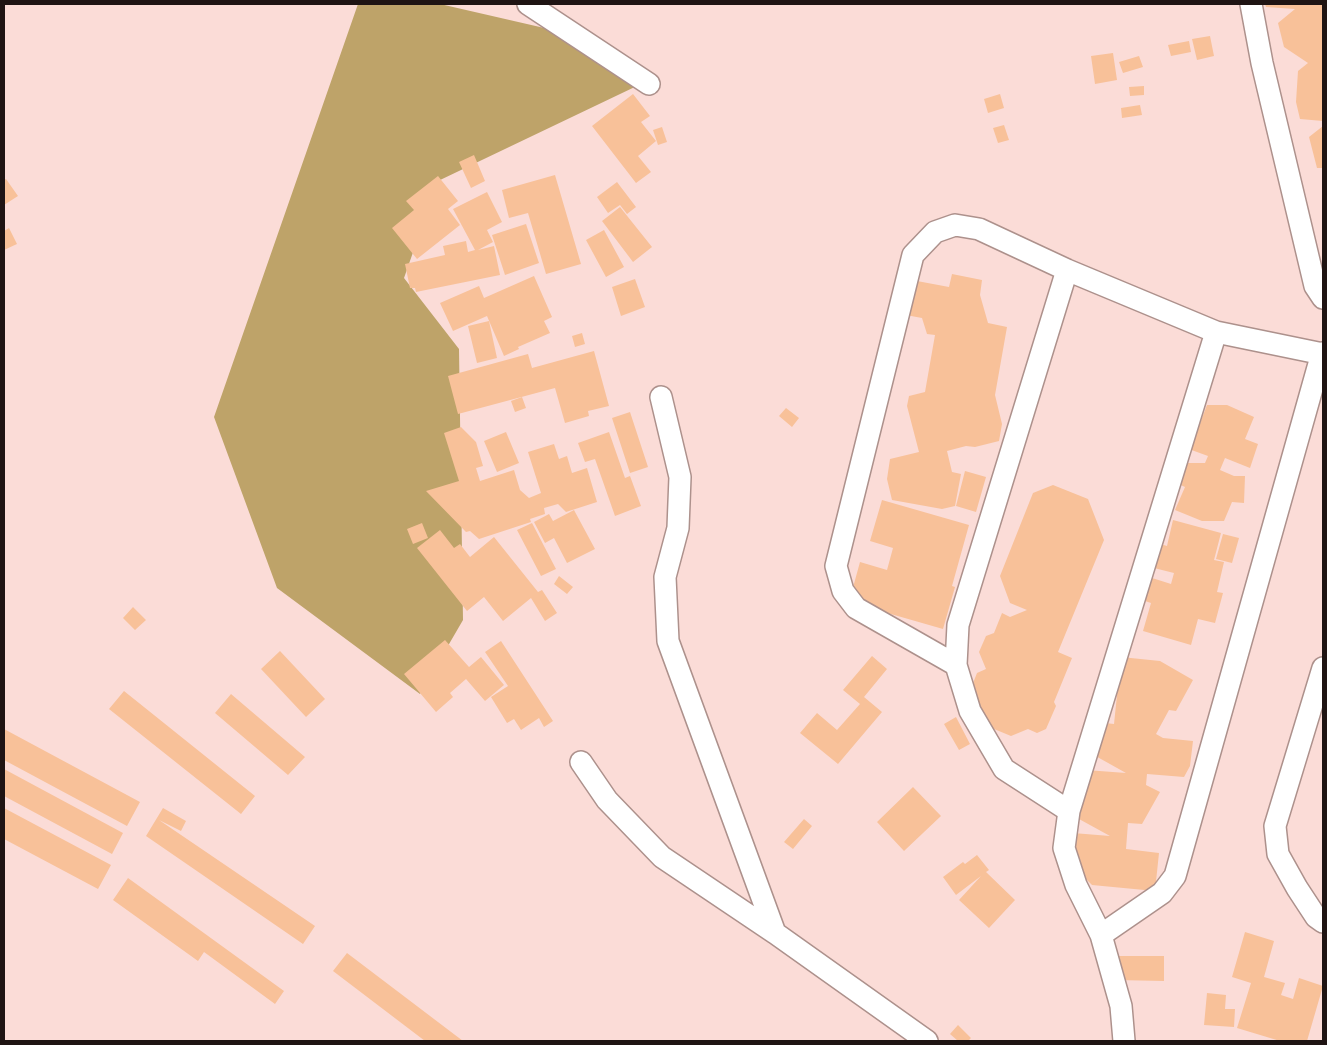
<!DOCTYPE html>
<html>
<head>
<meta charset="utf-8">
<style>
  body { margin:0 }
  #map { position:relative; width:1327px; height:1045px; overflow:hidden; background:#fbdcd7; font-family:Lato,sans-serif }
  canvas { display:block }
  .frame { position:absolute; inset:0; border:5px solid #1f1413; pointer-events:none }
</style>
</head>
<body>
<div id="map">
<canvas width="1327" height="1045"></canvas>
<div class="frame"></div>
</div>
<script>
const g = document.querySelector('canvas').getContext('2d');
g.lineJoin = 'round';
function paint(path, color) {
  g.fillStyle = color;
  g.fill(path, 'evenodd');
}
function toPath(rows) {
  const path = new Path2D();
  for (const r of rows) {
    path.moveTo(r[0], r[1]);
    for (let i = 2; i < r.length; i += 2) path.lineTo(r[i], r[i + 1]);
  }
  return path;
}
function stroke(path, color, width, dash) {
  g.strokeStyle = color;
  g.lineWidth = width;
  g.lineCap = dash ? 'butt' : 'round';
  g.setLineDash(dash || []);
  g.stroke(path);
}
const forest = toPath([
  [358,4,440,4,553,30,641,84,438,181,404,278,459,349,463,620,420,694,277,588,214,417]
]);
const building = toPath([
  [1265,4,1323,4,1323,121,1300,119,1296,102,1298,71,1308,63,1284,47,1278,23,1295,9,1266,7],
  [1210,36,1214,56,1197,60,1192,39],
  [1189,41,1191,52,1171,56,1168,45],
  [1113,53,1117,80,1095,84,1091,56],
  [1139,56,1143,67,1123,73,1119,62],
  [1144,86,1144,95,1130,96,1129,87],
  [633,94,650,116,641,122,656,141,638,156,651,172,636,183,592,126],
  [1000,94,1004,108,988,113,984,99],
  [1140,105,1142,115,1122,118,1121,108],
  [1004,125,1009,140,998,143,993,128],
  [1323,126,1323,168,1317,168,1309,137],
  [662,127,667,142,658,145,653,130],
  [474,155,485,181,471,188,459,162],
  [555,175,581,264,546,274,528,213,509,218,502,190],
  [438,176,458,201,448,209,460,225,417,259,392,228,414,210,406,201],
  [6,179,18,196,4,205,4,180],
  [617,182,636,207,627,214,620,205,608,213,597,197],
  [487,192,502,222,487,230,493,242,478,250,494,246,500,275,416,292,415,288,410,288,405,264,445,255,443,246,466,241,468,252,475,250,453,209],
  [620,207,652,247,633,262,602,221],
  [526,224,539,263,505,275,492,235],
  [9,228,17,244,4,250,4,231],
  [604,230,624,267,606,277,586,240],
  [952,274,982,280,980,295,988,323,1007,327,995,395,1002,424,999,441,975,447,966,446,947,451,952,472,961,474,955,506,942,509,892,500,887,479,890,459,919,452,907,406,909,396,925,392,935,335,927,334,922,318,895,313,901,278,949,287],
  [534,276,552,317,544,321,550,333,518,347,519,349,504,356,487,316,453,331,440,303,479,286,484,298],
  [635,279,645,307,621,316,612,287],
  [489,321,497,358,477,363,468,326],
  [582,333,585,344,575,347,572,336],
  [594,351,609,406,588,411,589,416,565,423,555,388,458,414,448,376,528,354,532,368],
  [522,397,526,408,515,412,511,401],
  [1207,405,1227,405,1254,417,1245,439,1258,444,1250,468,1225,458,1220,470,1234,476,1245,476,1244,503,1232,502,1224,521,1202,521,1175,510,1185,487,1174,482,1182,463,1205,463,1208,456,1186,448,1189,426,1199,426],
  [786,408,799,418,792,427,779,416],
  [630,412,648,467,630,473,612,418],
  [461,427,476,442,483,466,476,468,480,481,514,470,520,490,529,498,541,493,528,452,554,444,559,459,567,456,572,473,587,468,597,502,566,512,558,504,544,508,545,514,530,519,531,522,479,539,470,531,466,532,426,491,459,481,444,433],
  [506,432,519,463,497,472,484,441],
  [609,432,625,478,630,476,641,506,615,516,595,459,585,462,578,443],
  [965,471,986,477,976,512,956,506],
  [1053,485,1088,499,1104,540,1058,652,1072,658,1054,702,1056,706,1046,729,1037,733,1028,729,1011,736,977,722,966,701,977,673,986,669,979,652,986,636,994,633,1002,613,1010,617,1027,610,1010,603,1000,576,1033,493],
  [882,500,969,525,952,586,955,587,943,629,849,602,860,562,887,570,893,548,870,541],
  [574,510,595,549,567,563,554,538,545,543,534,522,549,514,553,521],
  [1173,520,1221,533,1214,560,1224,562,1217,592,1223,593,1215,623,1198,619,1191,645,1143,631,1151,603,1142,600,1149,577,1171,584,1174,573,1150,567,1157,543,1167,546],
  [422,523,428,538,413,544,407,529],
  [532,523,556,569,541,576,517,530],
  [440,530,454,548,460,544,470,557,494,537,538,592,542,590,557,613,545,621,531,598,503,621,484,597,467,611,417,548],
  [1223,534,1239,538,1232,563,1216,559],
  [559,576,573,587,567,594,554,584],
  [133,607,146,620,135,630,123,618],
  [445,640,469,667,481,657,504,685,485,701,466,679,450,693,453,697,436,712,404,674],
  [501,641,553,721,544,727,539,718,521,730,514,719,507,723,491,697,508,686,485,652],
  [280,651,325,699,306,717,261,669],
  [872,656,887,669,864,697,882,712,838,764,800,733,817,713,837,730,860,704,843,690],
  [1121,657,1160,661,1193,680,1176,711,1169,710,1156,734,1163,738,1193,741,1190,766,1184,777,1147,774,1146,785,1160,792,1142,824,1128,823,1126,849,1159,853,1155,891,1092,885,1074,867,1073,833,1110,836,1079,819,1086,770,1126,773,1092,754,1105,723,1114,724],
  [124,691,255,796,241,814,109,709],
  [231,694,305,757,288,775,215,713],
  [956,717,970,744,959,750,944,724],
  [4,729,140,802,127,826,4,760],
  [4,769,123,833,112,854,4,796],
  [913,787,941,816,904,851,877,822],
  [4,808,111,865,98,889,4,839],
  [163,808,186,821,181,831,159,820,315,926,303,944,146,836],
  [804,819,812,826,793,849,784,842],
  [977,855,989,870,986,872,1015,900,989,928,959,900,981,876,956,895,943,877,963,862,965,864],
  [128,878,284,991,275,1004,204,952,198,961,113,900],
  [1245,932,1274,941,1264,977,1285,983,1281,995,1293,999,1299,978,1323,986,1307,1041,1280,1041,1237,1028,1251,983,1232,977],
  [347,953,463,1041,425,1041,333,971],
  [1116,956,1164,956,1164,981,1116,980],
  [1207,993,1226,995,1225,1009,1235,1009,1234,1027,1204,1025],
  [958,1025,971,1038,968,1041,958,1041,950,1034]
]);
const street = toPath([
  [528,4,649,84],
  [1251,4,1262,63,1315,286,1323,298],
  [1067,270,958,625,956,665,970,711,1004,769,1069,811],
  [661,397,680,477,678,528,665,577,668,641,775,933,927,1041],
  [956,665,856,608,843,591,836,566,913,255,935,232,955,225,979,229,1067,270,1216,332,1323,354],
  [1323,668,1275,826,1278,854,1297,888,1316,917,1323,922],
  [581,762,607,800,662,857,775,933],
  [1101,935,1162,893,1175,876,1322,353],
  [1124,1041,1121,1006,1101,935,1076,885,1064,848,1069,811,1216,332]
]);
paint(forest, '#bea369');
paint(building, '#f8c199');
stroke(street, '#ad918c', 24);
stroke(street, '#fff', 21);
</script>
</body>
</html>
